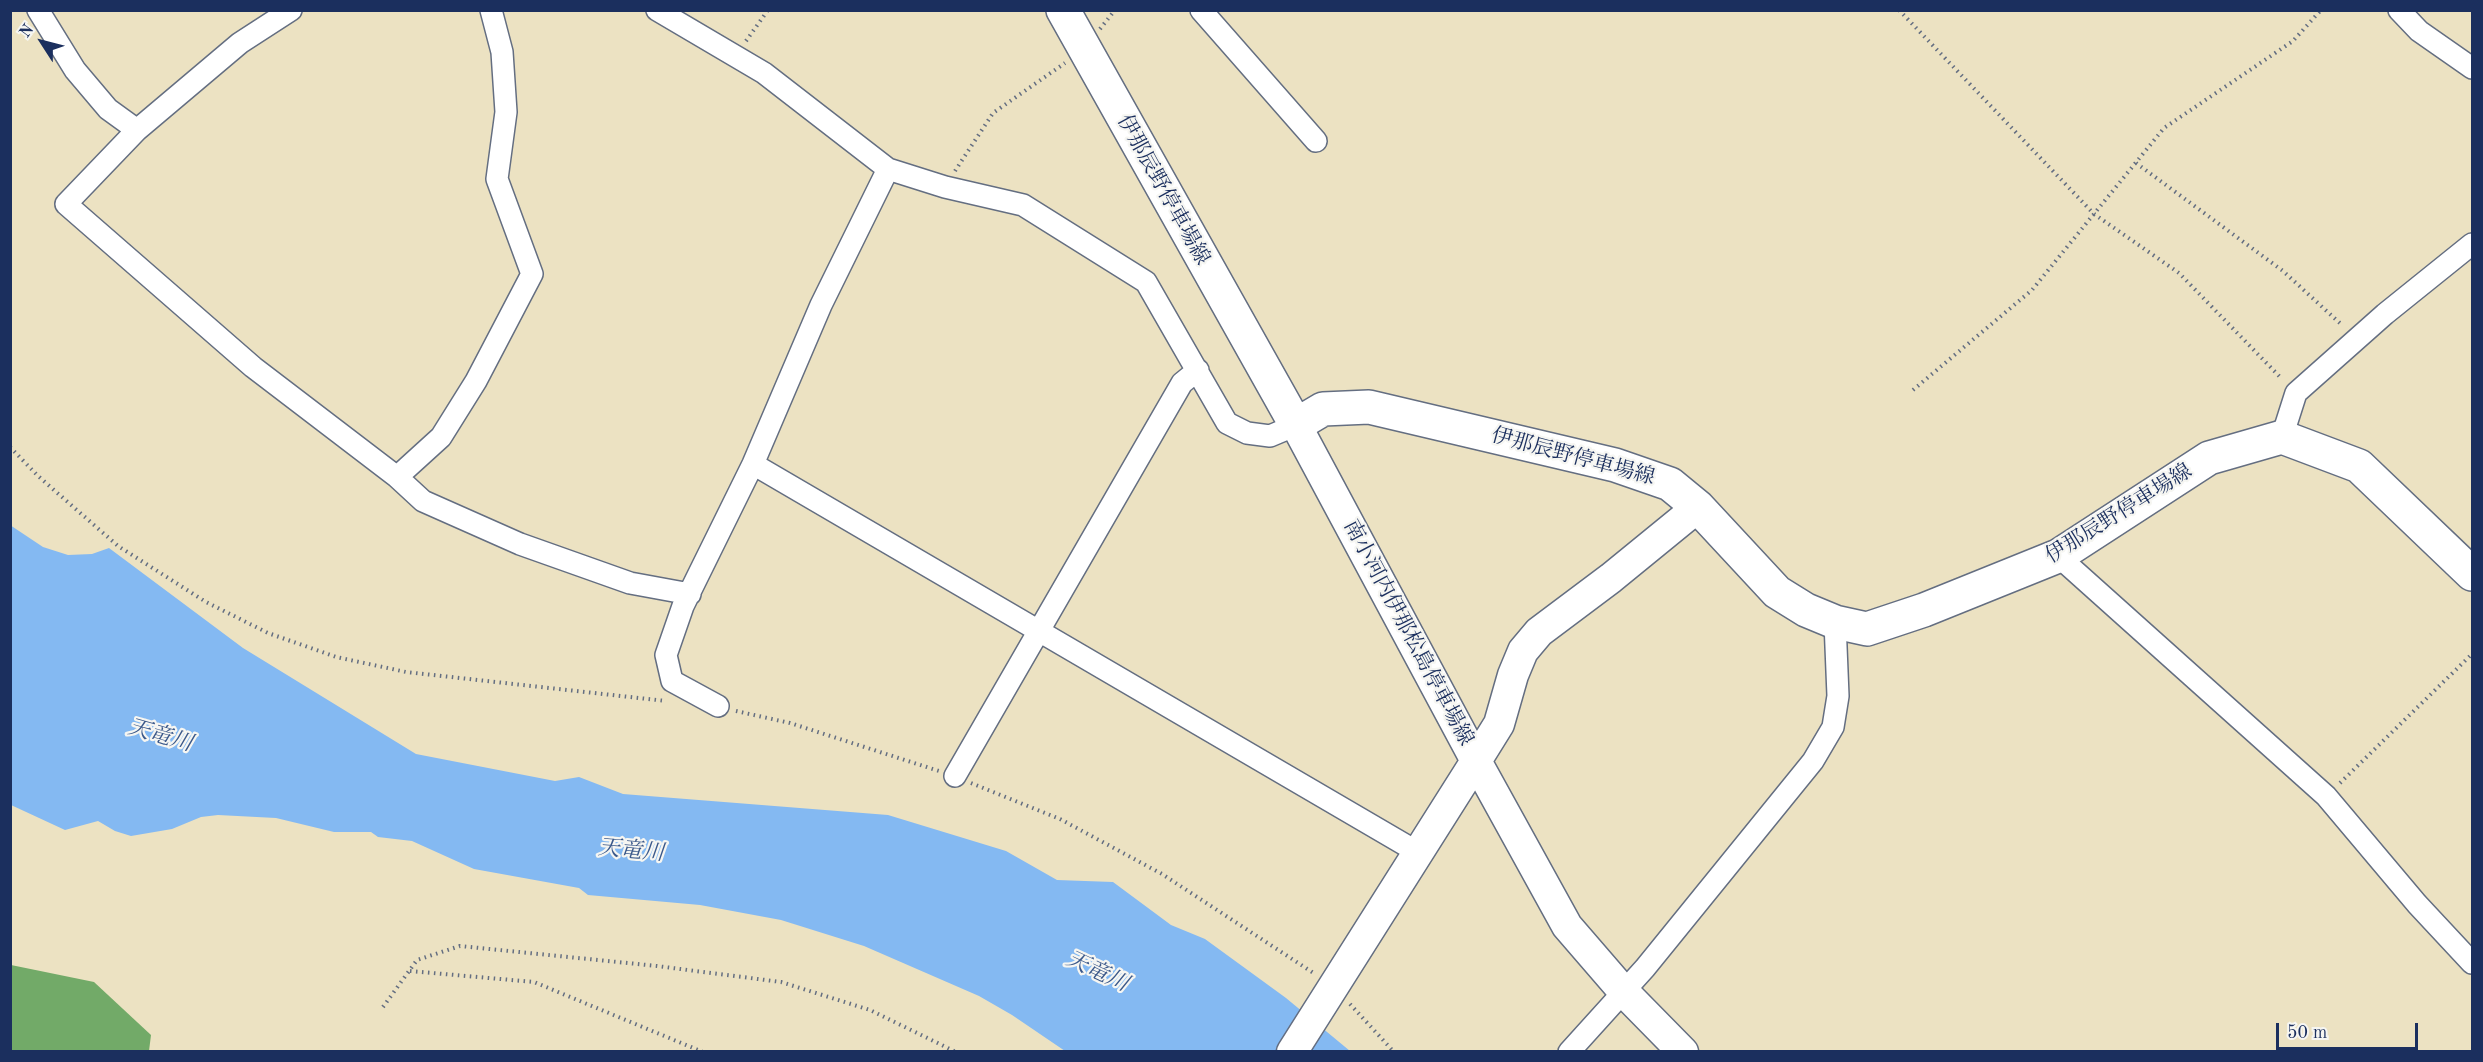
<!DOCTYPE html>
<html>
<head>
<meta charset="utf-8">
<style>
  body { margin:0 }
  #map { position:relative; width:2483px; height:1062px; overflow:hidden; background:#ece2c2; font-family:"Old Standard TT",serif }
  canvas { display:block }
  .frame { position:absolute; inset:0; border:12px solid #1b2f5e; pointer-events:none }
  .north { position:absolute; left:12px; top:12px; width:60px; height:60px; -webkit-text-stroke:4px #f6f6f2; paint-order:stroke; rotate:306deg; font-size:16px; font-weight:700; line-height:24px; text-align:center; color:#1b2f5e }
  .north::after { content:''; display:block; margin:auto; width:21px; height:27px; background:#1b2f5e; clip-path:polygon(50% 0,100% 100%,50% 72%,0 100%) }
  .scale { position:absolute; left:2276px; top:1023px; width:142px; height:27px; box-sizing:border-box; border:3px solid #1b2f5e; border-top:0; padding-left:8px; font-size:18px; line-height:21px; white-space:nowrap; color:#1b2f5e; -webkit-text-stroke:4px #f6f6f2; paint-order:stroke }
</style>
</head>
<body>
<div id="map">
<canvas width="2483" height="1062"></canvas>
<div class="frame"></div>
<div class="north">N</div>
<div class="scale">50 m</div>
</div>
<script>
const g = document.querySelector('canvas').getContext('2d');
g.lineJoin = 'round';
function paint(path, color) {
  g.fillStyle = color;
  g.fill(path, 'evenodd');
}
function toPath(rows) {
  const path = new Path2D();
  for (const r of rows) {
    path.moveTo(r[0], r[1]);
    for (let i = 2; i < r.length; i += 2) path.lineTo(r[i], r[i + 1]);
  }
  return path;
}
function stroke(path, color, width, dash) {
  g.strokeStyle = color;
  g.lineWidth = width;
  g.lineCap = dash ? 'butt' : 'round';
  g.setLineDash(dash || []);
  g.stroke(path);
}
function label(font, color, halo, rows, align = 'center') {
  g.font = font + ' "Old Standard TT","Noto Serif JP",serif';
  g.lineWidth = 4.5;
  g.setLineDash([]);
  g.textBaseline = 'middle';
  g.strokeStyle = halo;
  g.fillStyle = color;
  for (const [text, x, y, turn = 0] of rows) {
    g.save();
    g.translate(x, y);
    g.rotate((+turn || 0) * Math.PI / 180);
    g.textAlign = isNaN(turn) ? turn : align;
    if (halo) g.strokeText(text, 0, 0);
    g.fillText(text, 0, 0);
    g.restore();
  }
}
const forest = toPath([
  [11,965,94,982,151,1035,149,1051,11,1051]
]);
const water = toPath([
  [10,525,43,547,68,555,92,554,109,548,243,648,416,754,555,781,579,777,623,794,888,815,1006,851,1057,880,1113,882,1171,925,1205,939,1286,998,1350,1051,1065,1051,1012,1015,979,996,864,946,781,920,700,905,588,895,579,888,474,869,412,841,378,837,371,832,334,832,276,818,218,815,201,817,172,829,131,836,115,831,98,821,65,830,11,805]
]);
const path = toPath([
  [1899,10,2094,214,2179,273,2282,379],
  [1100,29,1115,10],
  [746,41,768,10],
  [2136,163,2283,271,2343,326],
  [955,171,993,113,1065,63],
  [1913,390,2032,290,2164,128,2293,41,2321,10],
  [10,447,38,476,118,546,206,602,268,633,336,657,406,672,666,701],
  [736,711,790,723,939,771],
  [971,783,1060,819,1162,874,1315,974],
  [2340,783,2472,654],
  [410,971,534,982,703,1052],
  [1350,1004,1394,1052],
  [383,1007,417,960,460,946,657,966,781,982,870,1010,956,1052]
]);
const street = toPath([
  [38,10,75,70,108,109,137,130],
  [291,10,240,43,137,130,66,204,253,367,397,477,423,501,520,544,630,583,690,594],
  [657,10,764,73,888,169,945,187,1023,205,1146,282,1227,423,1247,433,1270,436,1296,425],
  [1201,10,1316,141],
  [2399,10,2419,31,2472,68],
  [2282,437,2296,393,2385,314,2472,244],
  [753,464,1419,853],
  [397,477,441,437,476,381,532,274,497,179,506,112,502,52,491,10],
  [2058,556,2326,796,2417,904,2472,963],
  [718,706,672,681,666,655,683,606,753,464,821,305,888,169],
  [955,776,1182,383,1198,370],
  [1569,1052,1645,968,1813,761,1833,727,1838,696,1835,622]
]);
const secondary = toPath([
  [1292,1052,1476,761,1296,425],
  [1683,1052,1624,992,1567,926,1476,761,1499,724,1513,675,1523,651,1539,632,1611,578,1698,507]
]);
const primary = toPath([
  [1063,10,1296,425,1323,409,1369,407,1615,465,1670,484,1698,507,1777,592,1806,610,1835,622,1867,629,1924,610,2058,556,2209,458,2282,437,2359,466,2472,574]
]);
const streetNames = [
  ["伊那辰野停車場線",1163,190,61],
  ["伊那辰野停車場線",1573,457,15],
  ["伊那辰野停車場線",2119,514,-32],
  ["南小河内伊那松島停車場線",1408,633,62]
];
const waterNames = [
  ["天竜川",160,736,16],
  ["天竜川",631,851,5],
  ["天竜川",1097,972,25]
];
paint(forest, '#72aa68');
paint(water, '#84b9f2');
stroke(street, '#646e81', 24);
stroke(secondary, '#646e81', 33);
stroke(primary, '#646e81', 36);
stroke(path, '#646e81', 4, [1.5, 4.5]);
stroke(street, '#fff', 21);
stroke(secondary, '#fff', 30);
stroke(primary, '#fff', 33);
label('21px', '#1b2f5e', '#f6f6f2', streetNames);
label('italic 22px', '#3a588a', '#f6f6f2', waterNames);
</script>
</body>
</html>
